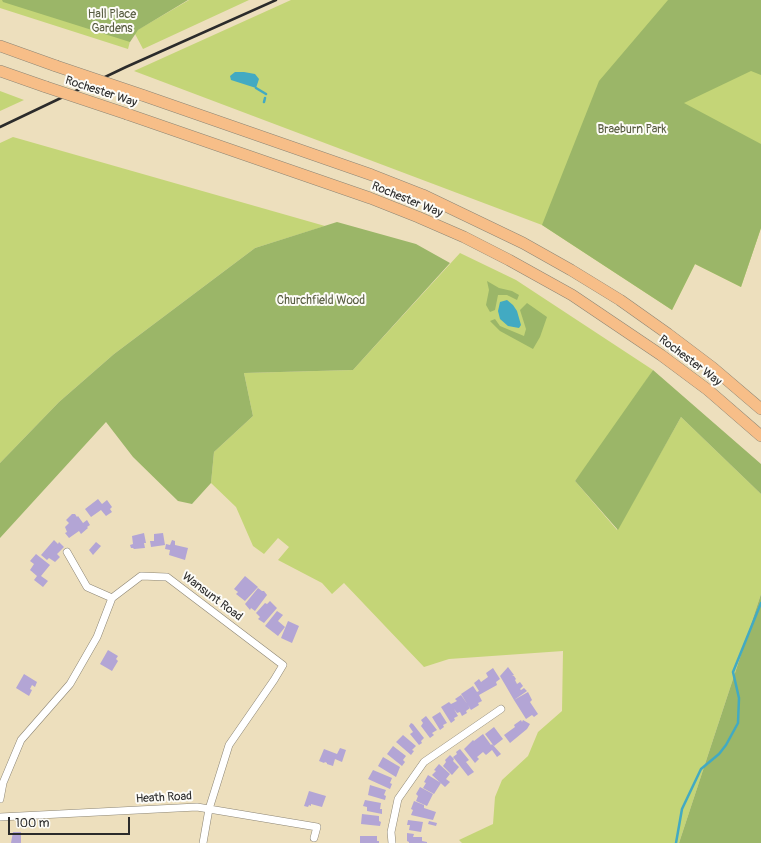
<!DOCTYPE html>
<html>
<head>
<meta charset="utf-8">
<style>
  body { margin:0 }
  #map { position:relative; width:761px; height:843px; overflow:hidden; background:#eddfbd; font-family:Pangolin,sans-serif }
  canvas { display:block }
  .scale { position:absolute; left:8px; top:817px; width:122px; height:18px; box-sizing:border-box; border:2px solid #2b2b2b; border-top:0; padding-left:5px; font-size:12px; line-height:14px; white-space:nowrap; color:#2b2b2b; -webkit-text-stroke:3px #fdfcf7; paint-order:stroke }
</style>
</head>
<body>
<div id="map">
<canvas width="761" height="843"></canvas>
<div class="scale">100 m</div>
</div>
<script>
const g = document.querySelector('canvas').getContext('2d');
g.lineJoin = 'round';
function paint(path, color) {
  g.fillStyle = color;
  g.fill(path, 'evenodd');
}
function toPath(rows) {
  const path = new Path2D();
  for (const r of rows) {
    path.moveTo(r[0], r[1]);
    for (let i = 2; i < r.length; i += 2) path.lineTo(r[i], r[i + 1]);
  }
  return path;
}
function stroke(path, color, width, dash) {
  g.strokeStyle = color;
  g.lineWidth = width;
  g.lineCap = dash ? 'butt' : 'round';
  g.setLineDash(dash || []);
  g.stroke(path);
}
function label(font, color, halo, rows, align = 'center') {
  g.font = font + ' Pangolin,sans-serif';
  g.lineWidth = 4;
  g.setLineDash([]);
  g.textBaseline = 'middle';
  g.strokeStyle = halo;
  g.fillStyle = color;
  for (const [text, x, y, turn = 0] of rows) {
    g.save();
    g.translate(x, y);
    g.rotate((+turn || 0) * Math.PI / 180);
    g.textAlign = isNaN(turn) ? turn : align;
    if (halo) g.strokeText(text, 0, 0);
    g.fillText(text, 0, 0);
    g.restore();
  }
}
const green = toPath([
  [0,0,184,0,133,30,128,49,0,8],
  [189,0,249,0,143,49,134,32],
  [291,0,761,0,761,228,741,287,695,264,672,310,542,225,134,71],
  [0,91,24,100,0,111],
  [13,137,325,226,255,248,114,354,59,402,0,463,0,143],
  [460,253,516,280,653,370,612,433,575,481,617,530,681,417,761,494,761,594,679,843,462,843,459,840,493,824,495,797,502,780,528,756,538,732,562,711,563,651,449,659,424,667,344,583,332,594,322,583,278,560,289,547,278,538,264,554,253,546,236,507,211,483,214,452,253,416,244,373,353,370]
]);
const forest = toPath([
  [2,0,188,0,138,30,130,42,3,2],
  [668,0,761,0,761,75,751,71,684,103,761,144,761,228,741,287,695,264,672,310,542,225,599,81],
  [337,222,416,244,450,263,353,370,244,373,253,416,214,452,211,483,192,504,178,501,133,457,106,422,0,538,0,463,59,402,114,354,255,248],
  [487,281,499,288,512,291,519,295,517,300,507,295,498,295,495,310,490,312,486,305,489,290],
  [527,303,547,317,540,337,533,349,500,331,490,321,495,319,500,326,524,336,526,329,520,310],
  [653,370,761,464,761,494,681,417,618,530,575,481],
  [761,594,761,843,679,843]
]);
const water = toPath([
  [235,72,244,72,255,74,259,79,256,88,231,80,230,76],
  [507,300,513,305,517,311,521,325,519,328,508,326,500,319,498,311,500,302]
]);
const stream = toPath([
  [256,88,266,94],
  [264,102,265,98],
  [676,843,682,809,701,769,719,754,726,745,738,723,739,698,733,672,761,603]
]);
const building = toPath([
  [98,499,102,504,107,500,112,507,110,509,112,512,106,516,101,510,91,517,85,509],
  [72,514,75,514,77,517,78,516,83,523,87,520,90,525,87,527,88,528,81,534,79,531,69,538,65,533,67,532,65,527,69,523,66,520],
  [144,533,146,543,144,543,145,548,134,549,133,548,131,548,130,545,133,544,132,536],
  [163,533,165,545,151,547,150,541,154,541,154,534],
  [54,540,58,544,59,542,64,547,57,554,60,557,55,562,49,558,47,560,41,555],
  [172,540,175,541,175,545,188,548,185,560,169,555,170,550,165,549,166,544,170,545],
  [96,542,101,546,93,555,89,550],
  [36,554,50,565,41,576,48,581,43,587,34,580,37,576,30,570,34,564,30,561],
  [245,576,258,587,245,601,236,594,238,592,234,589],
  [258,588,262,591,264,591,267,595,255,611,251,608,250,610,245,604],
  [270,601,277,608,264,623,258,619,260,617,256,613,265,603,267,604],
  [277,611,283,615,278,621,285,627,278,636,265,626],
  [288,621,299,626,292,643,281,638],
  [108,650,118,656,116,659,118,661,112,671,100,664],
  [508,667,514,675,512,676,514,676,516,679,515,680,517,684,520,682,523,686,520,689,521,690,524,688,527,691,514,700,500,676],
  [493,668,500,679,496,682,497,685,479,695,482,701,478,703,479,705,471,710,461,694,473,686,477,692,479,691,474,683,479,679,481,682,488,677,486,673],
  [24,674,37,682,35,687,32,685,30,689,32,690,29,696,16,688],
  [528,692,532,700,530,702,538,714,534,717,532,715,526,719,514,700],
  [461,695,470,708,466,711,467,713,462,716,460,712,457,713,454,709,458,716,454,718,455,720,451,723,441,707,449,702,451,704,457,701,455,699],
  [440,712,447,723,443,725,444,727,440,730,432,717],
  [426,716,437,730,432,733,434,735,430,738,421,726,423,723,421,720],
  [521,720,522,722,523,720,530,724,527,729,510,743,504,735,515,727,514,725],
  [411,723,413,724,424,738,421,741,422,743,419,745,410,734,413,732,409,726],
  [494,727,503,739,494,746,485,734],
  [483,734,491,745,492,744,501,754,497,757,492,750,486,755,483,752,477,757,479,759,475,763,464,749,473,740,474,741],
  [403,735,416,746,412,750,414,751,411,755,396,742],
  [393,746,406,756,403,760,405,762,402,766,387,754],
  [340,748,346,750,342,762,335,759,333,766,327,764,327,763,325,762,324,763,319,761,324,749,337,754],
  [460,749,469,760,466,762,474,772,468,776,453,757,457,754,456,752],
  [450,755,454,759,453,761,459,767,452,775,443,766,446,762,445,760],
  [383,757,400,767,396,777,378,766],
  [439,764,450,774,446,779,450,782,445,787,432,775,436,771,434,770],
  [373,770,392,778,390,783,392,784,390,789,368,779],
  [428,775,441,783,434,794,423,788,426,783,424,782],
  [370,785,386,790,384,795,386,796,385,800,368,795],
  [420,787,433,794,427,806,416,801,418,796,416,794],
  [309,791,326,796,322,807,311,804,311,806,309,805,308,807,304,806],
  [365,800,381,803,380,809,382,809,382,814,367,811,367,807,363,806],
  [414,801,424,805,424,808,436,812,433,820,411,815,413,810,411,809],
  [362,814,379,816,379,821,381,822,380,826,361,824],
  [408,820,423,822,421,832,409,830,410,825,407,825],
  [429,821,437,823,436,826,428,824],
  [13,832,21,832,21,843,11,843],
  [407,833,414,834,413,837,422,837,422,841,427,842,427,843,409,843,409,842,407,841],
  [360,836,377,836,377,841,379,841,379,843,360,843]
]);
const minor = toPath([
  [67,552,87,587,112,598],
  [0,799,3,783,21,740,70,684,97,637,112,598,141,576,167,577,283,665,274,680,229,745,209,809,203,843],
  [0,817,197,807,317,827,314,838],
  [392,843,391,832,398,799,424,762,501,709]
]);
const trunk = toPath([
  [0,46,56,66],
  [0,71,46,87],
  [142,95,372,175,423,195,523,243,571,270,620,300,668,334,713,368,761,409],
  [127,114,370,198,418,217,464,237,509,260,572,295,661,355,708,390,761,436]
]);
const rail = toPath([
  [0,127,126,67,276,0]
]);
const trunkBridge = toPath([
  [56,66,142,95],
  [46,87,127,114]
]);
const parkNames = [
  ["Hall Place",112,15],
  ["Gardens",112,29],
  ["Braeburn Park",632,130],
  ["Churchfield Wood",321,301]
];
const streetNames = [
  ["Rochester Way",101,92,18],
  ["Rochester Way",407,200,22],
  ["Rochester Way",690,361,37],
  ["Wansunt Road",212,597,37],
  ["Heath Road",164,798,-3]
];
paint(green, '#c4d577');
paint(forest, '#9bb668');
paint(water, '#42aac2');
stroke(stream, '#42aac2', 2.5);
paint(building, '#b3a5d5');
stroke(minor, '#8c8574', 8);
stroke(trunk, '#8c8574', 12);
stroke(minor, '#fff', 7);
stroke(trunk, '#f7be88', 11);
stroke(rail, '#2b2b2b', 2.5);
stroke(trunkBridge, '#8c8574', 12, []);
stroke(trunkBridge, '#f7be88', 11);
label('12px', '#595e42', '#fdfcf7', parkNames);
label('12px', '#2b2b2b', '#fdfcf7', streetNames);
</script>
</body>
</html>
